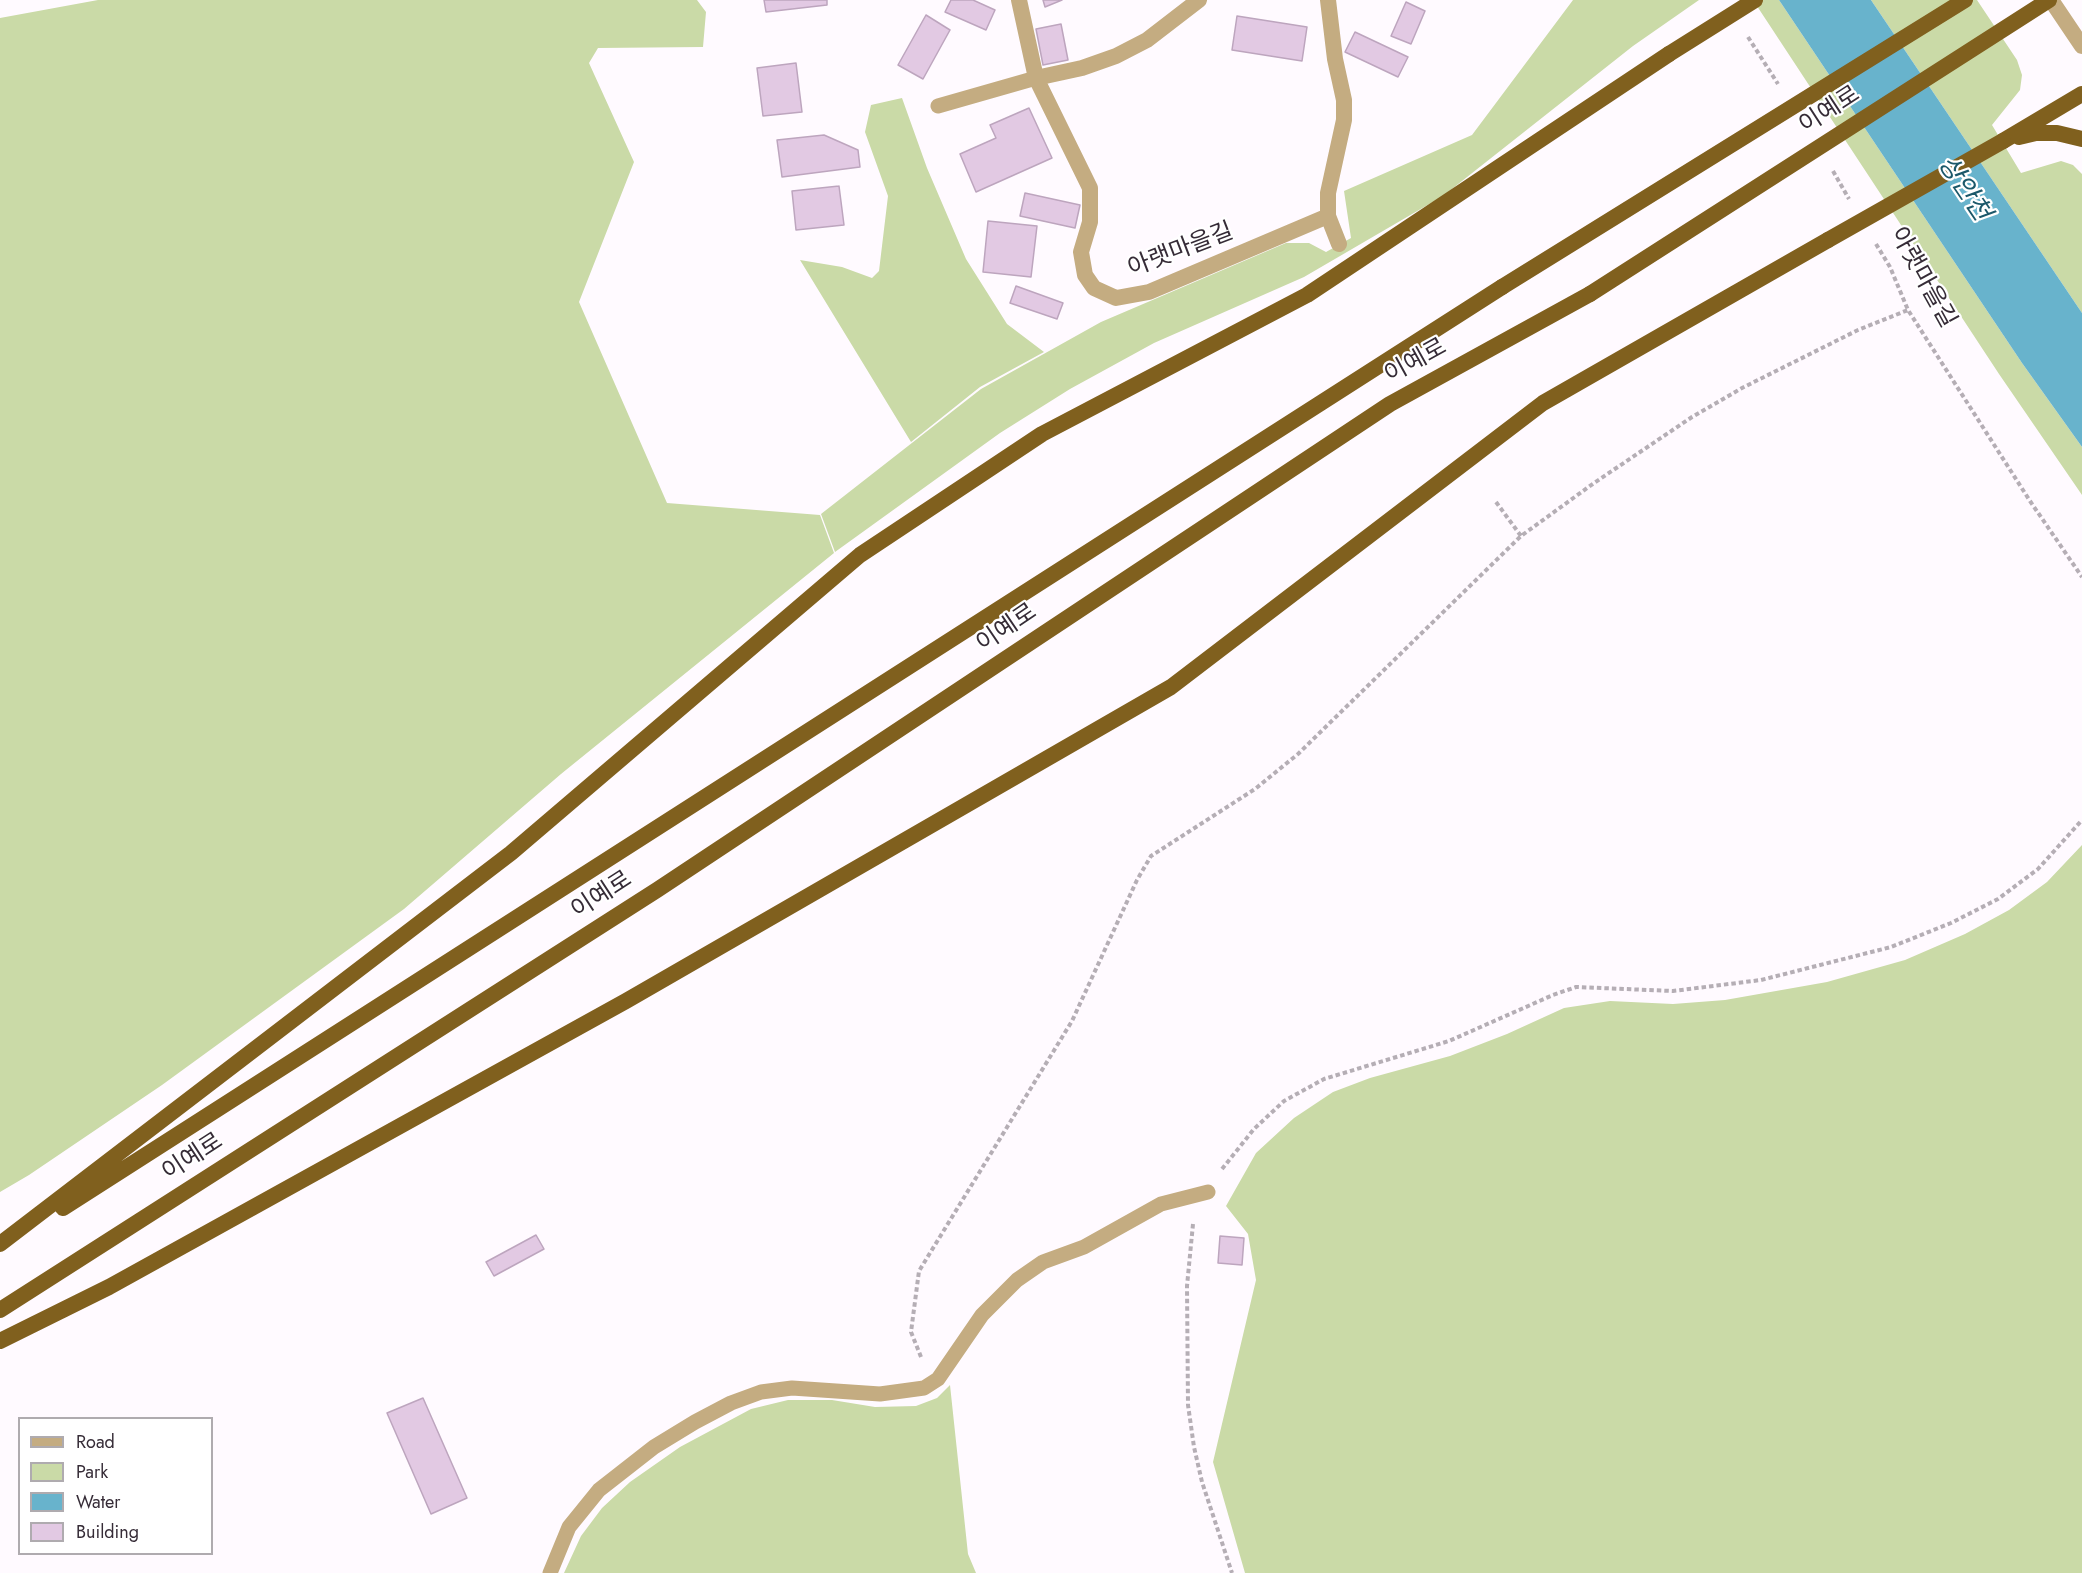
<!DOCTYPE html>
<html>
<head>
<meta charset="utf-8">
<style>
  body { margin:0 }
  #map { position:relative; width:2082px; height:1573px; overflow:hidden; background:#fffaff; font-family:Jost,sans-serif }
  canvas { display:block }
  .legend { position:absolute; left:18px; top:1417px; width:195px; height:138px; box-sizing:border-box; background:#fff; border:2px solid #afabaf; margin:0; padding:8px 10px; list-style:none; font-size:18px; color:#362c37 }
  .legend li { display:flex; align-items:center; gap:12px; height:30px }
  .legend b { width:30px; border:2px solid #afabaf }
</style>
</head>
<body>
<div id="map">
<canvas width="2082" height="1573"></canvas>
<ul class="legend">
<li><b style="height:8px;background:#c4ac81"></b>Road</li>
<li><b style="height:16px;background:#cadaa7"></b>Park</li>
<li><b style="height:16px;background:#68b3cc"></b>Water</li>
<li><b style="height:16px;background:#e2c9e3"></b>Building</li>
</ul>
</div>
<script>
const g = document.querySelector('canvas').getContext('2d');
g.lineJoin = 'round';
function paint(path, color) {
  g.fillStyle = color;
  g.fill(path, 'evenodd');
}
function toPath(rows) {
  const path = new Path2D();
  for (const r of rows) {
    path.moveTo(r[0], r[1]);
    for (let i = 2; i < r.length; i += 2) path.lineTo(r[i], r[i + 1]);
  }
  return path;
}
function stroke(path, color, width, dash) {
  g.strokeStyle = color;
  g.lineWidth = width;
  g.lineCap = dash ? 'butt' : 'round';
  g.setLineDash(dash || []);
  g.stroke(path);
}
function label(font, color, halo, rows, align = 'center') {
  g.font = font + ' Jost,"Noto Sans KR",sans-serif';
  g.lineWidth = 4.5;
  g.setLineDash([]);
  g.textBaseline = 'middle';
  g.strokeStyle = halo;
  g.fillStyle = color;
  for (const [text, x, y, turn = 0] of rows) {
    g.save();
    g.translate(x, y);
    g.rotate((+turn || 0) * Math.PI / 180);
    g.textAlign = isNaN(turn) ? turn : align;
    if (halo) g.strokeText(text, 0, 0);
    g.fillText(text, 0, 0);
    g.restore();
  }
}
const green = toPath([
  [98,0,697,0,706,12,703,47,598,48,589,63,634,162,579,302,667,503,820,515,834,553,561,774,404,909,162,1085,29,1175,0,1192,0,18],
  [1573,0,1699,0,1633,46,1443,196,1304,277,1154,343,1070,389,1000,433,835,552,821,514,981,389,1101,322,1286,243,1309,243,1326,252,1351,238,1344,191,1472,135],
  [1753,0,1779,0,2022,363,2082,447,2082,495,1999,374],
  [1871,0,1977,0,2017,60,2022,75,2020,90,1992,125,2021,173,2061,161,2073,165,2082,174,2082,313],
  [902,98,927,168,966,259,1007,324,1044,352,980,387,911,442,800,260,842,267,872,278,879,271,888,196,865,132,871,105],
  [2082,845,2082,1573,1245,1573,1213,1462,1256,1280,1248,1234,1226,1206,1256,1153,1294,1118,1333,1092,1370,1078,1450,1056,1507,1034,1564,1008,1610,1001,1673,1004,1725,1000,1827,982,1905,960,1965,934,2009,910,2047,882],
  [950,1385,968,1554,976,1573,564,1573,581,1536,602,1508,630,1482,680,1447,751,1409,788,1400,832,1400,875,1407,916,1406,937,1398]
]);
const water = toPath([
  [1779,0,1871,0,2082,313,2082,447,2022,363]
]);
const building = toPath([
  [764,0,827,0,827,5,766,12,764,0],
  [951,0,973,0,995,10,986,30,945,12,951,0],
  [1043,0,1062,0,1045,7,1043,0],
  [1406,2,1425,11,1411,44,1391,36,1406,2],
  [926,15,950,30,923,79,898,65,926,15],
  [1237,16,1307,27,1302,61,1232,50,1237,16],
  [1061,24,1068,60,1043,65,1036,29,1061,24],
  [1355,32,1408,57,1398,77,1345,52,1355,32],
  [796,63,802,112,763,116,757,68,796,63],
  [1029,108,1052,158,976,192,960,154,996,138,990,125,1029,108],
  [824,135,858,150,860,167,782,177,777,140,824,135],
  [839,186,844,225,796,230,792,191,839,186],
  [1025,193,1080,205,1075,228,1020,216,1025,193],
  [988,221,1037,226,1031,277,983,272,988,221],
  [1016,286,1063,303,1057,319,1010,303,1016,286],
  [536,1235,544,1249,494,1276,486,1262,536,1235],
  [1220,1236,1244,1238,1242,1265,1218,1263,1220,1236],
  [423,1398,467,1498,431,1514,387,1413,423,1398]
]);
const path = toPath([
  [1748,37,1778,84],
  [1833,171,1849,199],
  [1876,244,1890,267,1908,310,2030,501,2082,577],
  [1496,502,1521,536],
  [1222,1169,1254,1129,1284,1101,1324,1079,1449,1041,1553,995,1576,987,1673,991,1761,980,1891,947,1951,923,1998,899,2038,869,2082,820],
  [1193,1224,1187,1286,1188,1405,1194,1447,1202,1482,1232,1573],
  [921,1357,911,1332,919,1271,1072,1021,1137,880,1151,856,1255,789,1298,754,1521,536,1594,483,1692,417,1742,388,1858,330,1908,310]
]);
const service = toPath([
  [938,106,1036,78],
  [550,1573,569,1527,599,1490,654,1447,695,1422,731,1403,761,1392,792,1388,880,1394,924,1388,938,1379,982,1315,1017,1280,1043,1262,1084,1247,1161,1204,1208,1192]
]);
const minor = toPath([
  [1019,0,1036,78,1090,188,1090,222,1081,252,1085,275,1094,288,1116,298,1149,292,1328,216],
  [1328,0,1335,59,1344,100,1344,120,1328,193,1328,216,1339,244],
  [1036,78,1082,68,1116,56,1147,40,1199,0]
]);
const tertiary = toPath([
  [2051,0,2082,46]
]);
const trunk = toPath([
  [2019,137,2036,133,2057,133,2082,139],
  [2003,141,2082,94],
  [63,1208,1502,287],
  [0,1244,511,853,860,555,1042,434,1307,295,1669,54],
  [0,1310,657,890,1390,404,1590,294],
  [0,1341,109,1287,626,1001,1171,687,1543,403,1828,240]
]);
const trunkBridge = toPath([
  [1669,54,1755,0],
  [1828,240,2003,141],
  [1502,287,1965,0],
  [1590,294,2049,0]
]);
const streetNames = [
  ["이예로",1830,111,-33],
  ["아랫마을길",1181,251,-21],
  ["아랫마을길",1922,278,61],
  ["이예로",1416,362,-29],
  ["이예로",1007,629,-34],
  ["이예로",602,896,-33],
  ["이예로",193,1158,-33]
];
const waterNames = [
  ["상안천",1963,189,56]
];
paint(green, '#cadaa7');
paint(water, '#68b3cc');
paint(building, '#e2c9e3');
stroke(building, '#bda5be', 1.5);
stroke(path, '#b5aeb5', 4, [4.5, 3]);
stroke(service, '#c4ac81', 15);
stroke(minor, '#c4ac81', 16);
stroke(tertiary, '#c4ac81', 16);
stroke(trunk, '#80601e', 16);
stroke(trunkBridge, '#80601e', 16);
label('24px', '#362c37', '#fff', streetNames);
label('italic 26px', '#1b586a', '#fff', waterNames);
</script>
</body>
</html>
